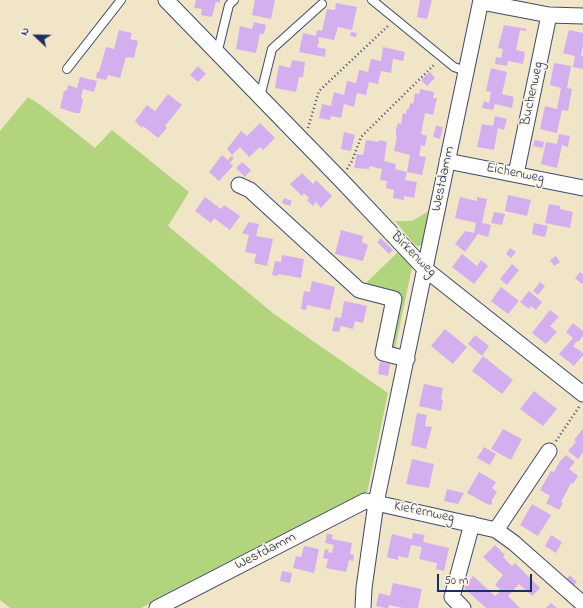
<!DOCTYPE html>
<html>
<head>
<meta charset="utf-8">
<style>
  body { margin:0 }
  #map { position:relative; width:583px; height:608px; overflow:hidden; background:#f1e5c7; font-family:"Indie Flower",sans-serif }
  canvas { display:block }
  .north { position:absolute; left:16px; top:16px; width:40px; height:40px; -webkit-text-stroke:3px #fcf5e5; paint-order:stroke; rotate:292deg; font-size:11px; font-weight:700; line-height:16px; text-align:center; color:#1b2f5e }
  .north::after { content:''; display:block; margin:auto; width:14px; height:18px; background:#1b2f5e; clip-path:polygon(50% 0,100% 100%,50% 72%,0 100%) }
  .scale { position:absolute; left:437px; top:574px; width:95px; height:18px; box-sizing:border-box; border:2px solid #1b2f5e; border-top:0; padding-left:5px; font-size:12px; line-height:14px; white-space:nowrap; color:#1b2f5e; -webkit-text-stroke:3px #fcf5e5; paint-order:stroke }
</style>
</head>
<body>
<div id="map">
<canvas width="583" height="608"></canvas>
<div class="north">N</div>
<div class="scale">50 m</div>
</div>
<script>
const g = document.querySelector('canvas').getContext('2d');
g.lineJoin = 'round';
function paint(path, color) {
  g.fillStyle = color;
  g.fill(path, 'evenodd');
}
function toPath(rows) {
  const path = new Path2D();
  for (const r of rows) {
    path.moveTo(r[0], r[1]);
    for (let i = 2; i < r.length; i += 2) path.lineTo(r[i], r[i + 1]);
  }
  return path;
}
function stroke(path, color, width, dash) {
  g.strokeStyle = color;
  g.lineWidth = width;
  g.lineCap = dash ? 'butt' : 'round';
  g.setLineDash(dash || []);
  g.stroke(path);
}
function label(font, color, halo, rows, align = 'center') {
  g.font = font + ' "Indie Flower",sans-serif';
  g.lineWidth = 3;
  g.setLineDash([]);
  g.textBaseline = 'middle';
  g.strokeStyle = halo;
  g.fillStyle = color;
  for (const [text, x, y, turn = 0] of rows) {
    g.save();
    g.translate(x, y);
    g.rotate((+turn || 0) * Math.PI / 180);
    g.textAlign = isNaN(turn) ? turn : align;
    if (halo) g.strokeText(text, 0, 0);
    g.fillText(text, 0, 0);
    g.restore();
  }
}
const green = toPath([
  [28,97,42,106,95,148,112,130,189,192,168,226,274,314,388,393,367,493,141,608,10,608,0,600,0,131],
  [432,209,425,242,419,246,415,245,395,221,412,221],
  [398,252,412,267,395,349,389,347,400,296,364,285]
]);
const building = toPath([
  [196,0,220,0,220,3,216,2,212,17,201,15,202,9,194,8],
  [255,0,275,0,271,19,252,15],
  [420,0,432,0,427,19,417,17],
  [336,3,357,7,352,30,338,27,334,40,318,37,319,42,317,47,326,49,325,57,299,52,303,33,316,36,317,30,322,31,327,9,335,10],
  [254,22,266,25,264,34,260,34,256,53,236,49,240,26,252,29],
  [504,25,527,29,526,31,520,30,516,50,525,52,523,64,508,61,507,66,495,64,496,57,501,58,503,49,498,48],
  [119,30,132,33,130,39,138,41,134,58,126,57,120,78,108,75,106,80,96,78,97,72,99,72,106,47,114,49],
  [569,30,583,33,583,44,581,56,583,56,583,69,573,67,575,56,563,53],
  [351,32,357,33,356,37,350,36],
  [383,47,405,52,403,61,393,59,391,73,381,71,378,84,369,82,366,95,357,93,354,107,344,104,341,118,331,116,330,120,319,118,322,104,331,106,334,92,344,95,347,81,356,83,359,70,368,72,371,59,381,61],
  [292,60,305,62,303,77,299,77,296,92,275,88,279,65,290,68],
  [554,63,571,66,567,88,572,89,568,111,562,110,557,133,540,129,545,106,557,109,559,99,561,88,550,85],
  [198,66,206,74,198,82,190,75],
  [491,68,507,72,502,94,514,97,512,108,495,104,493,110,482,108,484,101,489,103,491,92,486,91],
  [430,72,435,78,427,86,421,80],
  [80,77,97,81,94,92,83,89,81,97,83,100,80,113,75,113,60,108,64,91,67,90,68,85,77,88],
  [420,89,434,92,433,98,437,98,433,115,425,113,421,134,427,136,425,146,421,145,419,156,426,157,422,175,407,172,405,180,417,182,414,198,404,196,404,200,393,198,394,190,386,188,387,181,380,180,382,169,370,166,369,169,354,168,357,154,363,155,366,140,379,142,379,140,387,142,384,161,396,164,395,169,407,172,410,155,394,151,397,136,396,136,396,129,398,123,401,124,403,113,406,114,407,109,409,109,410,103,413,104,415,93,419,94],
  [168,94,182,105,165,126,167,128,158,138,143,126,142,128,135,121,147,105,155,111],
  [495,116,507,119,504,130,498,128,494,150,477,147,482,124,493,126],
  [260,123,275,138,263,150,260,147,249,157,240,147,232,155,227,149,241,131,247,136],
  [436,126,443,127,440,139,433,137],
  [344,132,355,135,351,151,341,149],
  [559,134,570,136,568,147,562,145,557,168,541,164,546,142,557,144],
  [535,140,544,142,543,148,533,146],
  [222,155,228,160,231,156,234,158,230,163,233,166,219,181,209,172],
  [242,162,251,170,245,177,236,168],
  [302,173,313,184,316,180,332,196,321,208,316,202,313,206,307,200,309,198,304,193,302,196,290,184],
  [508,195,531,200,527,216,505,211],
  [205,197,221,209,224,205,240,216,230,230,214,218,211,223,195,211],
  [460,197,477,201,477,197,487,199,482,223,491,225,488,237,478,234,465,252,455,244,465,231,474,233,476,223,455,218],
  [284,198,292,201,290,206,282,203],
  [549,204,560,206,560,209,573,212,570,228,545,223],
  [494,212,505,214,502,225,491,223],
  [249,222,259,224,256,236,273,239,267,266,254,263,256,254,245,252,249,235,242,233],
  [534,223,548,226,545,237,532,234],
  [341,230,363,236,362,242,368,245,363,261,335,254],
  [381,238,393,250,389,254,377,242],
  [510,248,516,252,511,258,506,254],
  [462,254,477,266,481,260,488,266,474,284,452,267],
  [282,255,304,259,301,278,278,274,278,276,272,275,275,261,281,262],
  [556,256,560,262,554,266,550,260],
  [512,264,519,270,507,285,500,279],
  [580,272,583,274,583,285,575,278],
  [312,281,335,287,330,310,307,305,306,310,301,309,304,291,310,292],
  [540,282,545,286,538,295,533,291],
  [501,287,519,301,508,314,491,301],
  [529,291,542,302,536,310,531,306,529,309,520,302],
  [344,301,367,306,363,323,355,321,353,329,341,326,339,332,332,331,335,317,341,318],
  [550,310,559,317,550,326,557,332,546,344,532,333],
  [573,323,583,331,583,336,578,342,577,341,573,346,583,353,583,355,574,366,559,354,573,338,566,332],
  [445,329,467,347,453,364,431,346],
  [475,335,489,346,482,356,468,344],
  [483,356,513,380,502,394,472,371],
  [380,362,390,364,388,376,378,374],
  [424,384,443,388,441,399,443,400,441,411,419,406],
  [534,391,557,409,543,426,520,409],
  [417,413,427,415,425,426,432,427,426,449,411,445],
  [503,429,522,439,511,460,491,449],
  [583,429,583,452,578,459,568,451,576,442,574,440],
  [484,447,496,454,490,465,477,458],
  [566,455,575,462,569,469,578,476,573,484,571,483,561,502,563,503,559,510,546,503,550,496,540,490,551,471,554,472,560,461],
  [412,459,434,464,429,488,406,484],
  [479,472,496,482,492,488,497,492,492,500,492,504,489,505,467,493],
  [447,489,464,493,458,504,444,501],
  [532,504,551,515,538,536,520,525],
  [327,533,333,535,332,539,352,543,350,554,354,555,353,561,349,560,346,572,326,568,328,559,323,558,325,549,329,550,328,552,332,553,334,545,325,543],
  [413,533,425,535,423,542,449,548,444,571,436,569,437,563,419,559,422,547,411,545,408,558,398,556,398,560,387,557,392,534,412,539],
  [551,535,562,542,556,553,545,546],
  [495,545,505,555,503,557,512,566,515,563,540,588,532,596,519,584,508,596,520,608,486,608,464,588,473,576,495,596,501,590,495,585,503,575,483,557],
  [304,546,319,549,314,573,293,568,296,556,301,557],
  [282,571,292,573,290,583,280,581],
  [570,575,577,582,573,586,566,580],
  [393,583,422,589,418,608,403,608,389,605,388,608,386,608,376,606,379,593,390,596],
  [551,603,557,608,546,608]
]);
const path = toPath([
  [308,128,319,91,389,25],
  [347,169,352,161,361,137,435,64],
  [556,441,579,407]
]);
const service = toPath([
  [372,0,454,67,466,71],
  [217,54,229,5,234,0],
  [67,69,121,0],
  [260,97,272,49,322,4]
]);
const minor = toPath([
  [166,0,341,180,425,269,583,394],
  [481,2,549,15,583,16],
  [447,161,583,188],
  [516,174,549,15],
  [239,185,250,190,359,290,394,299,383,353,407,359],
  [496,530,549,451],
  [157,608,365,501,376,503,496,530,514,543,583,604],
  [363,608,364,588,376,503,481,0],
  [463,608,452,597,472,524]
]);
const streetNames = [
  ["Buchenweg",533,94,-78],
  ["Eichenweg",515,174,11],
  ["Westdamm",444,179,-78],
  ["Birkenweg",413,255,45],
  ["Kiefernweg",424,513,12],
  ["Westdamm",266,552,-27]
];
paint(green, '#b2d47d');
paint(building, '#d4afef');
stroke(service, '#3b4a6e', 10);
stroke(minor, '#3b4a6e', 17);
stroke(path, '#3b4a6e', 2.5, [1, 3]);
stroke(service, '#fff', 8);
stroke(minor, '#fff', 15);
label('14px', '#1b2f5e', '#fcf5e5', streetNames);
</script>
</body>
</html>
